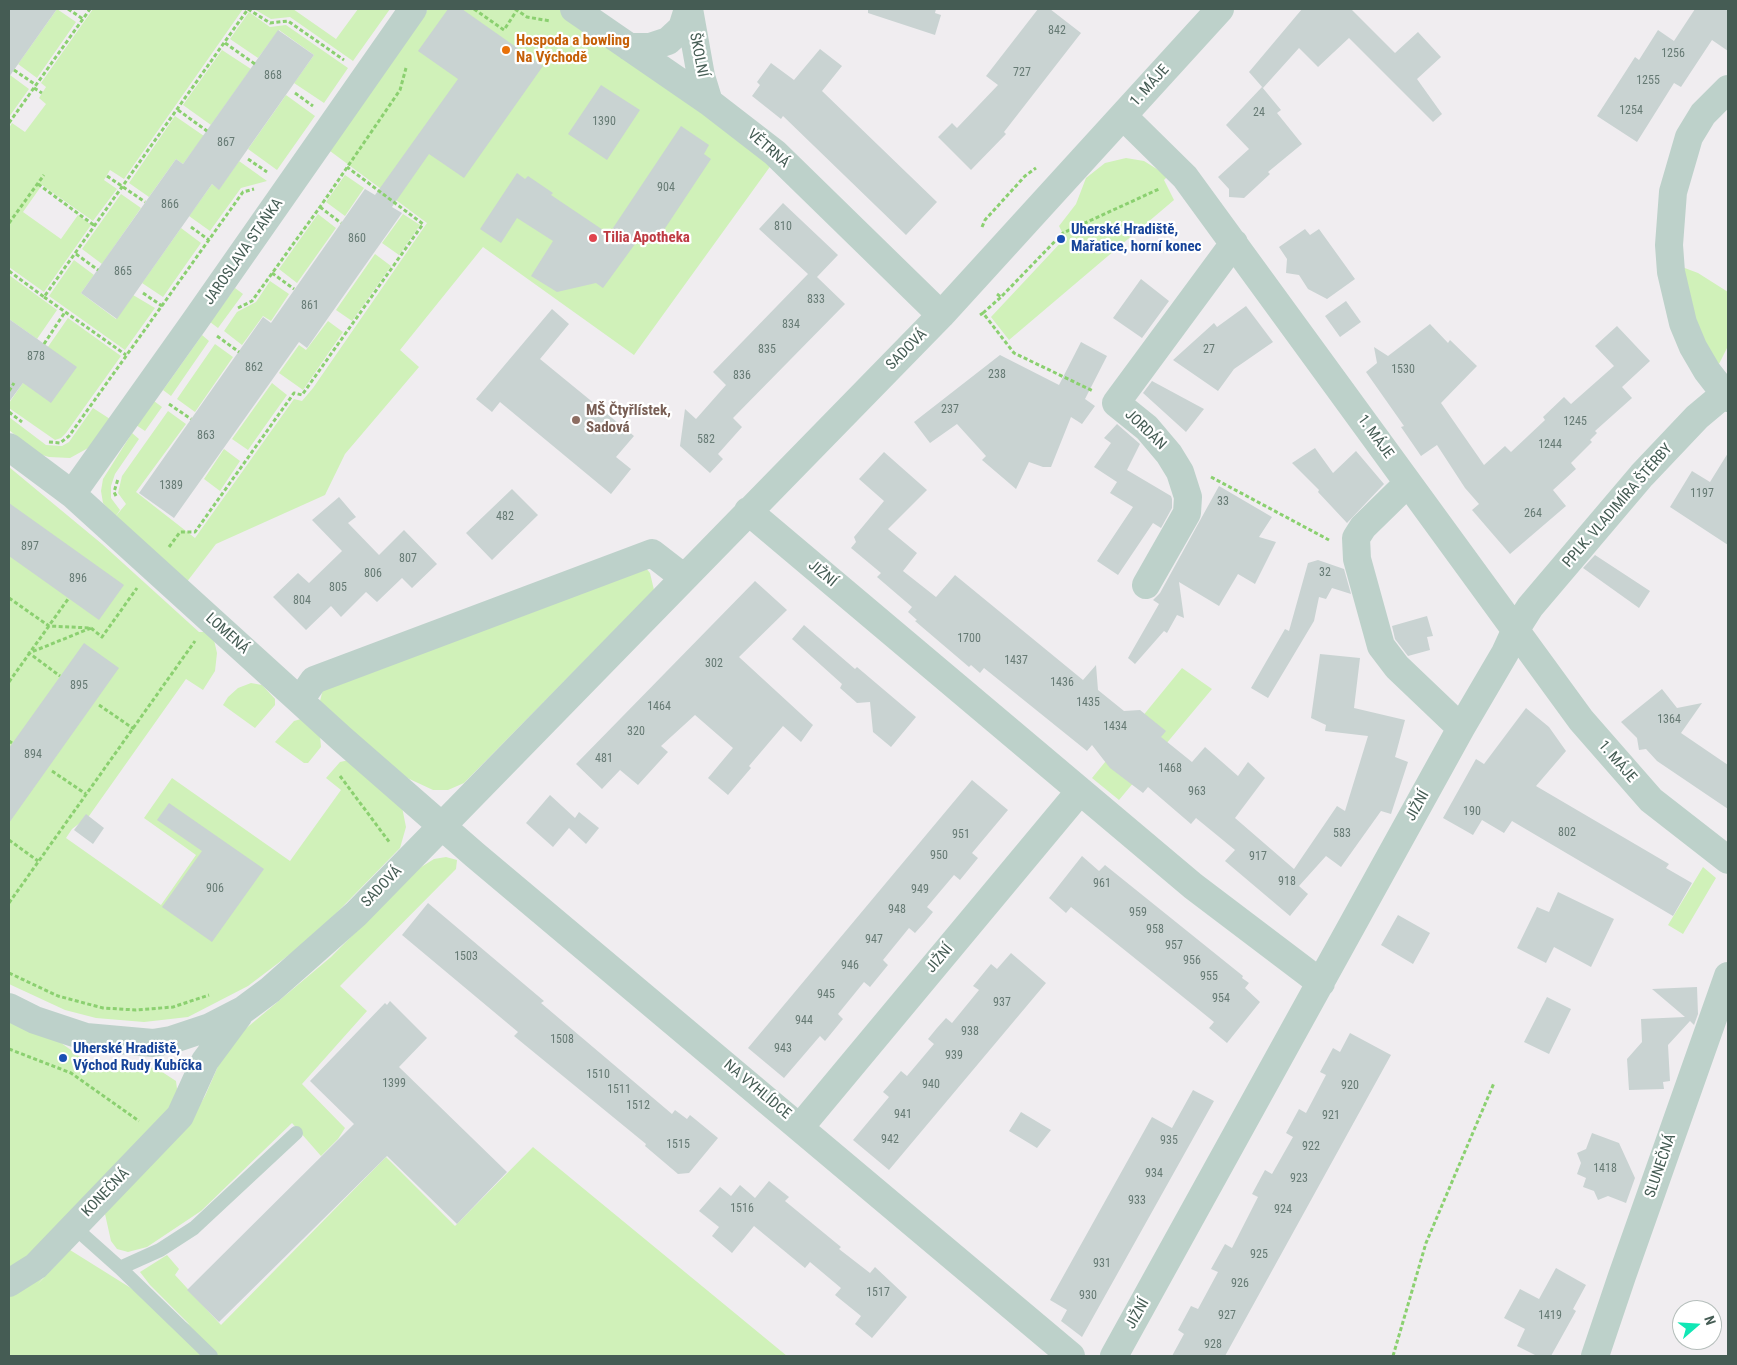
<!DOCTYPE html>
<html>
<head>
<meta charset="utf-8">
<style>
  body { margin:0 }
  #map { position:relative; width:1737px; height:1365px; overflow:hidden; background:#f0edf0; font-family:"Roboto Condensed",sans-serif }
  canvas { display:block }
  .frame { position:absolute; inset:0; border:10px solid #455c54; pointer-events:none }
  .north { position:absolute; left:1672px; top:1300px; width:50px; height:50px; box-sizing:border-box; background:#fff; border:1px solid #b5bebb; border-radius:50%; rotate:71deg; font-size:14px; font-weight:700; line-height:20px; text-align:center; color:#455c54 }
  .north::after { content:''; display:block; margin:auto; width:18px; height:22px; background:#11e7b5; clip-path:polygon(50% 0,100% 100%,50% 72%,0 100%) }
</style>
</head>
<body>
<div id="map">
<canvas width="1737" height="1365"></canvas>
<div class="frame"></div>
<div class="north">N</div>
</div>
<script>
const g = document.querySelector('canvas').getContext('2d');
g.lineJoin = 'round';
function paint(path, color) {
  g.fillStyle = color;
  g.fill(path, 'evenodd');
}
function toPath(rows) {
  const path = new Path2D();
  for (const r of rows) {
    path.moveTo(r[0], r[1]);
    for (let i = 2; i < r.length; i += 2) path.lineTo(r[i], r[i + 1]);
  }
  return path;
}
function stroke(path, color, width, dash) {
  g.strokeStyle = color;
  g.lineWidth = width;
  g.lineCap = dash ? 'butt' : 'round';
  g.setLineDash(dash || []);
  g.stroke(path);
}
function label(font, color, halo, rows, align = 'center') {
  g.font = font + ' "Roboto Condensed",sans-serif';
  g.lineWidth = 4.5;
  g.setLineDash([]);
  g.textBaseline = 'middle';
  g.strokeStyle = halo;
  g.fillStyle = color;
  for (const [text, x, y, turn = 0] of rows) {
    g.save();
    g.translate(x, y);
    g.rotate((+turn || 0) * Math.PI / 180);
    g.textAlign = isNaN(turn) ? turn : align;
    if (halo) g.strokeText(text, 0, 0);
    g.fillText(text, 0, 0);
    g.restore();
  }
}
const green = toPath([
  [57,9,76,22,37,78,18,64],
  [93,9,243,9,124,179,110,170,104,180,117,189,93,221,42,185,23,212,61,239,78,215,91,225,44,292,9,267,9,128,12,123,25,132,46,104,39,98,46,87,41,83],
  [254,9,293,9,336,39,358,9,390,9,353,61,290,17,271,19],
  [428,9,566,9,777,157,634,355,483,247,400,350,419,367,345,454,325,495,216,544,186,583,115,517,126,504,118,493,122,476,168,411,186,424,136,492,195,538,294,399,302,401,313,388,427,223,330,151],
  [249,12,270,27,286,25,348,68,324,103,294,83,314,55,279,30,258,58,230,39],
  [222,50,251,69,211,125,183,105],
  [10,75,29,89,9,117,9,77],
  [286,95,315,116,277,170,248,149],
  [175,116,204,136,183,164,176,159,149,197,129,183],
  [1126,158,1144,161,1168,176,1164,180,1174,200,1009,340,991,317,1065,238,1059,226,1076,204,1086,178,1105,163],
  [239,161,267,181,241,188,210,231,189,216,212,184,219,189],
  [345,175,364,188,345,216,326,202],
  [121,194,141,208,102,264,82,249],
  [318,214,336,228,297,283,279,269],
  [403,214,420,225,399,255,382,243],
  [181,228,201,243,163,297,142,283],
  [375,254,391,266,352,321,336,310],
  [74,260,94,275,81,293,116,319,133,295,155,308,125,350,49,296],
  [1682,267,1698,273,1728,292,1728,346,1719,364,1709,358,1699,343],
  [9,275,57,310,37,339,9,319],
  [270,281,289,294,271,321,263,316,242,345,224,331,237,312,256,302],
  [235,288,243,294,218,328,210,322],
  [68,318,121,356,66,433,61,438,55,440,9,408,9,403],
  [328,321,343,332,303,390,279,373,299,345,306,350],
  [202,335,209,341,171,396,163,390],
  [215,344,233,357,195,412,177,399],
  [272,383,287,395,248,450,232,439],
  [154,401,162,407,145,431,136,425],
  [93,408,110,419,90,447,70,458,49,457,39,454,9,430,9,417,46,445,62,446,69,442],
  [132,433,139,439,115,474,111,486,111,498,120,510,115,517,103,503,101,491,103,479],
  [224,449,240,461,220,491,204,479],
  [9,467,102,544,199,632,207,632,214,640,217,653,215,671,203,690,186,679,89,816,72,829,66,838,161,905,196,855,144,818,172,778,290,861,341,790,326,778,340,762,349,760,402,807,406,827,400,848,314,936,248,986,188,1017,144,1022,96,1018,65,1010,9,984],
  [645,567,650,573,654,590,464,783,448,790,433,790,403,776,319,705,323,689],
  [1182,668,1212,689,1119,800,1092,778],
  [251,683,262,685,275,699,275,705,255,728,223,705,228,697,238,688],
  [301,719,320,736,321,747,308,763,304,763,275,742,294,721],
  [446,857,457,860,456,869,340,986,367,1011,302,1084,345,1128,338,1139,321,1156,292,1123,201,1211,147,1247,128,1252,117,1249,111,1241,105,1214,116,1198,184,1131,205,1096,222,1057,237,1036,331,957,418,869,434,859],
  [1703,867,1716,878,1683,934,1668,925],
  [9,1005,86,1061,156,1068,176,1081,179,1104,162,1137,37,1285,70,1250,190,1325,150,1285,140,1272,167,1255,179,1269,175,1275,221,1325,386,1157,455,1226,533,1147,787,1356,9,1356]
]);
const building = toPath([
  [9,9,57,9,9,77],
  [448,9,462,9,543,66,464,178,429,154,392,207,402,213,354,281,307,348,299,342,174,518,139,493,263,317,271,323,365,189,375,195,458,79,418,51],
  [868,9,936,9,935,13,941,15,935,35,868,13],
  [1038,9,1050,9,1081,33,1004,132,1006,134,971,170,938,137,952,123,957,128,998,85,986,76],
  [1302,9,1351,9,1395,53,1418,32,1441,57,1417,79,1442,114,1433,122,1349,38,1318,67,1299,48,1263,88,1249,72],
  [1695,9,1728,9,1728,51,1712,40,1681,87,1674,83,1637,142,1597,116,1635,57,1639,60,1658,30,1674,41],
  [278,30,314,55,219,190,212,184,117,319,81,293,176,159,183,164],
  [820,49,842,66,822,91,937,202,906,235,783,116,781,119,752,96,760,85,757,82,771,63,794,80],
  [601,85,640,110,607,160,568,134],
  [1262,87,1281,110,1277,113,1302,144,1268,172,1270,174,1244,198,1229,197,1229,189,1218,177,1249,149,1226,125],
  [681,126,709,145,704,154,711,159,656,242,643,233,603,288,596,283,557,292,531,276,553,241,517,218,501,243,480,229,517,173,525,179,528,176,553,193,551,195,609,234],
  [783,203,838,255,817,277,845,304,733,418,742,427,718,454,723,459,710,473,680,446,685,409,696,419,726,385,713,372,808,274,759,229],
  [1305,229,1310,235,1319,229,1355,279,1327,299,1308,289,1299,275,1286,273,1287,259,1279,247],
  [1141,279,1169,301,1142,338,1113,318],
  [1346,301,1361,322,1340,337,1325,316],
  [1246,306,1273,342,1234,369,1218,391,1173,360,1214,323,1217,327],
  [552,309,569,324,540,359,634,436,616,457,631,469,611,494,500,402,492,412,476,399],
  [9,319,77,367,51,403,23,383,9,402],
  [1430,324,1448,343,1450,340,1477,366,1441,403,1484,465,1505,446,1511,452,1545,420,1543,417,1564,397,1571,404,1614,366,1595,346,1617,326,1650,361,1622,387,1632,398,1595,431,1597,433,1590,440,1592,442,1571,463,1576,469,1553,490,1566,506,1510,554,1472,510,1479,504,1465,488,1437,445,1421,456,1401,427,1404,426,1366,372,1377,363,1374,347,1388,356],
  [1081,342,1107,356,1085,399,1095,406,1082,424,1071,417,1051,467,1043,467,1029,462,1016,489,982,460,986,456,957,424,930,443,914,422,1000,355,1059,385],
  [1152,381,1204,409,1186,432,1143,393],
  [1117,424,1140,444,1127,470,1171,496,1172,499,1172,508,1161,528,1153,523,1118,575,1097,561,1133,507,1110,493,1117,482,1094,467,1111,443,1104,438],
  [1315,448,1333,473,1356,451,1384,484,1347,523,1318,492,1319,490,1292,463],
  [884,452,927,490,888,529,917,553,903,571,936,597,955,575,1083,680,1096,665,1098,690,1124,711,1140,710,1166,731,1161,737,1192,762,1205,747,1238,776,1248,762,1265,778,1235,818,1294,869,1337,806,1345,811,1368,736,1325,731,1326,725,1311,718,1320,654,1360,658,1354,708,1405,720,1395,757,1408,762,1391,814,1381,811,1341,867,1326,856,1299,886,1308,894,1290,916,1225,861,1235,850,1196,818,1191,824,1148,787,1143,793,1110,768,1092,745,1087,751,984,668,980,673,971,665,969,667,915,621,917,620,908,612,912,607,877,577,881,573,851,548,856,542,854,537,884,501,859,479],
  [1728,453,1728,545,1670,507,1692,471,1710,482],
  [1219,486,1272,517,1259,537,1276,542,1255,584,1238,574,1219,606,1179,582,1184,618,1177,615,1167,633,1164,631,1135,664,1128,658,1159,604,1153,600,1160,593],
  [512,489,538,515,492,560,466,533],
  [339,497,356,517,348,523,379,555,404,530,437,564,412,588,402,578,377,602,366,592,341,617,331,606,306,630,273,597,298,573,309,583,342,551,312,520],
  [9,503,124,585,99,620,9,556],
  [1595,555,1650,591,1639,608,1583,568],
  [1318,560,1344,569,1351,594,1332,588,1326,599,1319,597,1314,621,1268,698,1251,688,1285,629,1289,631,1308,563],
  [755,581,787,610,739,657,813,725,801,742,783,726,749,766,751,768,728,795,708,778,733,748,695,715,661,746,668,752,638,785,620,770,602,789,576,764],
  [1427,616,1433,636,1427,637,1430,650,1408,656,1395,639,1392,626],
  [804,625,855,669,857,667,916,717,891,747,873,732,870,702,857,703,840,688,842,684,792,639],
  [84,643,119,668,9,823,9,748],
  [1662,689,1677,708,1702,703,1681,733,1728,765,1728,809,1657,761,1646,749,1639,750,1637,738,1621,722],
  [1526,708,1549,727,1566,751,1536,786,1669,864,1666,868,1692,883,1673,916,1512,821,1504,833,1482,820,1473,835,1443,818,1476,759,1484,764],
  [972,780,1008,810,972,853,978,858,960,880,954,875,927,907,933,912,924,923,915,933,909,928,883,960,888,965,870,987,864,982,838,1014,843,1019,825,1041,820,1036,784,1078,748,1048],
  [550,795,575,818,579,812,599,828,586,844,569,828,553,847,526,823],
  [169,803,264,869,212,942,162,907,202,851,157,820],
  [86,814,104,828,93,844,74,830],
  [1082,856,1099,871,1105,865,1243,976,1242,978,1249,983,1245,988,1260,1002,1227,1043,1209,1028,1214,1022,1198,1009,1071,907,1066,913,1049,898],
  [1558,892,1614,919,1591,967,1554,947,1546,963,1517,948,1537,907,1549,912],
  [428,903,544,1001,541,1003,672,1114,675,1110,687,1119,690,1115,718,1138,689,1173,678,1174,645,1146,646,1144,514,1036,518,1032,402,935],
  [1398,915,1430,933,1413,964,1381,945],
  [1011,953,1046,983,889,1170,853,1140,889,1097,883,1092,901,1071,907,1076,934,1044,928,1039,937,1028,946,1018,952,1023,979,990,973,986,991,964,997,969],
  [1697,987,1698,1014,1694,1025,1690,1021,1668,1045,1670,1081,1663,1082,1664,1089,1629,1090,1627,1059,1642,1042,1641,1019,1685,1017,1652,989],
  [1547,997,1571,1009,1549,1054,1524,1042],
  [390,1001,427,1038,399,1067,507,1172,457,1224,387,1156,219,1322,187,1290,354,1124,310,1081,385,1003,387,1005],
  [1350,1033,1391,1055,1225,1356,1172,1356,1184,1334,1178,1330,1191,1306,1198,1309,1218,1272,1211,1269,1225,1244,1232,1248,1258,1197,1252,1194,1265,1170,1272,1174,1293,1137,1286,1133,1299,1109,1306,1113,1326,1075,1320,1072,1333,1048,1340,1052],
  [1193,1090,1214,1101,1082,1337,1061,1321,1067,1310,1050,1300,1152,1117,1172,1128],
  [1021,1112,1051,1130,1037,1148,1009,1131],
  [1592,1133,1619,1143,1635,1178,1626,1203,1608,1196,1598,1200,1594,1191,1583,1187,1586,1178,1577,1174,1581,1163,1577,1153,1586,1149],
  [769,1181,789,1197,785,1201,841,1247,839,1249,870,1273,875,1267,907,1297,872,1338,855,1324,861,1316,835,1295,841,1288,810,1262,805,1268,754,1226,732,1253,712,1236,719,1227,699,1211,720,1187,731,1196,740,1185,755,1198],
  [1556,1268,1586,1285,1573,1309,1576,1311,1551,1356,1537,1356,1517,1346,1525,1329,1504,1318,1520,1289,1539,1299]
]);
const path = toPath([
  [68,9,83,19],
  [474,9,504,30,517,10],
  [515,9,527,17,550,21],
  [225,43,255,64],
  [14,70,36,85],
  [34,88,42,93],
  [295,93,313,106],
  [178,110,207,131],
  [9,123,90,9],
  [248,159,267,172],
  [107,176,145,202],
  [38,184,95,226],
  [320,207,341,223],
  [9,223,44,175],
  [191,227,209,240],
  [982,227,985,220,1025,176,1036,168],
  [76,254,98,270],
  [9,271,44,297,248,9,270,23,288,21,344,60],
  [272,273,294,289],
  [143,293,162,306],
  [997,294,1001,297,1063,233,1159,189],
  [44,297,126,355],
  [238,308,252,301,320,207,400,90,406,68],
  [983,313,1001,297],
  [980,315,983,313,1014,353,1093,391],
  [217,336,239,352],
  [44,344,65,312],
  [9,391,14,383],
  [169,404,191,419],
  [9,412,22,422],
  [49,442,60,443,69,436,243,192,254,189],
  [1211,477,1329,540],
  [116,496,114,492,118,479],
  [169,547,180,532,195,532,294,393,302,395,423,224,347,167],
  [9,598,49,626,91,628,29,653,60,676],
  [91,628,102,637,137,588],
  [9,682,68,599],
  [99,705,134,729],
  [9,741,12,743],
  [52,771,86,794],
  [340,776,390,843],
  [9,840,38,861],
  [9,903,195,641],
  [9,973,58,996,103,1008,136,1010,173,1007,209,995],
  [9,1049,71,1073,139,1121],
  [1393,1356,1426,1243,1494,1083]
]);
const lane = toPath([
  [74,1227,120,1268,211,1356],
  [120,1268,160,1250,194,1228,296,1133]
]);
const street = toPath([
  [574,9,709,102,775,153,941,315],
  [689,9,701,76,709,102],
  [629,47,650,47,668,41,682,28,688,9],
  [1728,89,1703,114,1689,137,1673,192,1669,245,1671,272,1683,323,1693,347,1707,371,1728,398],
  [1123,116,1185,177,1581,720,1651,800,1728,860],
  [9,447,72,494,342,739,475,855,1071,1356],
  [1408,483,1363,527,1356,538,1357,559,1381,646,1397,667,1461,728],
  [72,494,195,321,413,9],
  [748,511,1193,886,1321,983],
  [1146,585,1187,513,1188,497,1180,472,1169,454,1147,428,1116,403,1234,243],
  [300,700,314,680,652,553,683,577],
  [9,1007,35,1020,86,1037,153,1043,171,1040,210,1027,243,1010,270,990,356,914,941,315,1220,9],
  [801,1126,1080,791],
  [9,1283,36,1266,180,1116,205,1061,239,1015],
  [1114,1356,1461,728,1505,653,1516,629,1530,607,1642,475,1697,417,1728,391],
  [1595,1356,1622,1276,1728,976]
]);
const markers = [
  [506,50,5,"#e8710a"],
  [593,238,5,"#e0444e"],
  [1061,239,5,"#1a4fb4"],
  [576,420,5,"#8d6e63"],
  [63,1058,5,"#1a4fb4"]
];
const numberNames = [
  ["842",1057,31],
  ["1256",1673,54],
  ["727",1022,73],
  ["868",273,76],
  ["1255",1648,81],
  ["1254",1631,111],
  ["24",1259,113],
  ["1390",604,122],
  ["867",226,143],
  ["904",666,188],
  ["866",170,205],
  ["810",783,227],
  ["860",357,239],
  ["865",123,272],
  ["833",816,300],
  ["861",310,306],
  ["834",791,325],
  ["835",767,350],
  ["27",1209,350],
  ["878",36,357],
  ["862",254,368],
  ["1530",1403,370],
  ["238",997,375],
  ["836",742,376],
  ["237",950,410],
  ["1245",1575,422],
  ["863",206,436],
  ["582",706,440],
  ["1244",1550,445],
  ["1389",171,486],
  ["1197",1702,494],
  ["33",1223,502],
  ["264",1533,514],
  ["482",505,517],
  ["897",30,547],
  ["807",408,559],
  ["32",1325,573],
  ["806",373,574],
  ["896",78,579],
  ["805",338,588],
  ["804",302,601],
  ["1700",969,639],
  ["1437",1016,661],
  ["302",714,664],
  ["1436",1062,683],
  ["895",79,686],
  ["1435",1088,703],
  ["1464",659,707],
  ["1364",1669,720],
  ["1434",1115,727],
  ["320",636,732],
  ["894",33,755],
  ["481",604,759],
  ["1468",1170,769],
  ["963",1197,792],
  ["190",1472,812],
  ["802",1567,833],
  ["583",1342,834],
  ["951",961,835],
  ["950",939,856],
  ["917",1258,857],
  ["918",1287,882],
  ["961",1102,884],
  ["906",215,889],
  ["949",920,890],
  ["948",897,910],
  ["959",1138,913],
  ["958",1155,930],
  ["947",874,940],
  ["957",1174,946],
  ["1503",466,957],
  ["956",1192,961],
  ["946",850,966],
  ["955",1209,977],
  ["945",826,995],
  ["954",1221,999],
  ["937",1002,1003],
  ["944",804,1021],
  ["938",970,1032],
  ["1508",562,1040],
  ["943",783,1049],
  ["939",954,1056],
  ["1510",598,1075],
  ["1399",394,1084],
  ["940",931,1085],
  ["920",1350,1086],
  ["1511",619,1090],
  ["1512",638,1106],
  ["941",903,1115],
  ["921",1331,1116],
  ["942",890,1140],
  ["935",1169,1141],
  ["1515",678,1145],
  ["922",1311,1147],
  ["1418",1605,1169],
  ["934",1154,1174],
  ["923",1299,1179],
  ["933",1137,1201],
  ["1516",742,1209],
  ["924",1283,1210],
  ["925",1259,1255],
  ["931",1102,1264],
  ["926",1240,1284],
  ["1517",878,1293],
  ["930",1088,1296],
  ["927",1227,1316],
  ["1419",1550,1316],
  ["928",1213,1345]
];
const foodNames = [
  ["Hospoda a bowling",516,41],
  ["Na Východě",516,58]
];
const streetNames = [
  ["ŠKOLNÍ",698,55,79],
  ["1. MÁJE",1150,86,-48],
  ["VĚTRNÁ",768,149,41],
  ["JAROSLAVA STAŇKA",244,252,-55],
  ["SADOVÁ",907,350,-45],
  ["JORDÁN",1145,430,44],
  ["1. MÁJE",1375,437,54],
  ["PPLK. VLADIMÍRA ŠTĚRBY",1618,506,-49],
  ["JIŽNÍ",822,574,40],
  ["LOMENÁ",227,634,42],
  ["1. MÁJE",1617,762,49],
  ["JIŽNÍ",1418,806,-61],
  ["SADOVÁ",382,887,-46],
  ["JIŽNÍ",940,959,-50],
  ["NA VYHLÍDCE",757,1090,40],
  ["SLUNEČNÁ",1661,1166,-71],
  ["KONEČNÁ",106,1193,-46],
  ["JIŽNÍ",1138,1314,-61]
];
const transitNames = [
  ["Uherské Hradiště,",1071,230],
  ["Mařatice, horní konec",1071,247],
  ["Uherské Hradiště,",73,1049],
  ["Východ Rudy Kubíčka",73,1066]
];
const healthNames = [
  ["Tilia Apotheka",603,238]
];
const educationNames = [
  ["MŠ Čtyřlístek,",586,411],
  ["Sadová",586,428]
];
paint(green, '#d0f1b9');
paint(building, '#c9d3d2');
stroke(path, '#8bd070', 3, [4, 2.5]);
stroke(lane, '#bdd1ca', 14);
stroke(street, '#bdd1ca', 28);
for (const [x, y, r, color] of markers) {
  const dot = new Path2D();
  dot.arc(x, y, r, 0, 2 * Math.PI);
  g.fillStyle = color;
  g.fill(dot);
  stroke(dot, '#fff', 2);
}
label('12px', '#667a74', null, numberNames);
label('bold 15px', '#c56008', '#fff', foodNames, 'left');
label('15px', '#455c54', '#fff', streetNames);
label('bold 15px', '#164399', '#fff', transitNames, 'left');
label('bold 15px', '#be3a42', '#fff', healthNames, 'left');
label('bold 15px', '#785e54', '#fff', educationNames, 'left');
</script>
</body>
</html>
